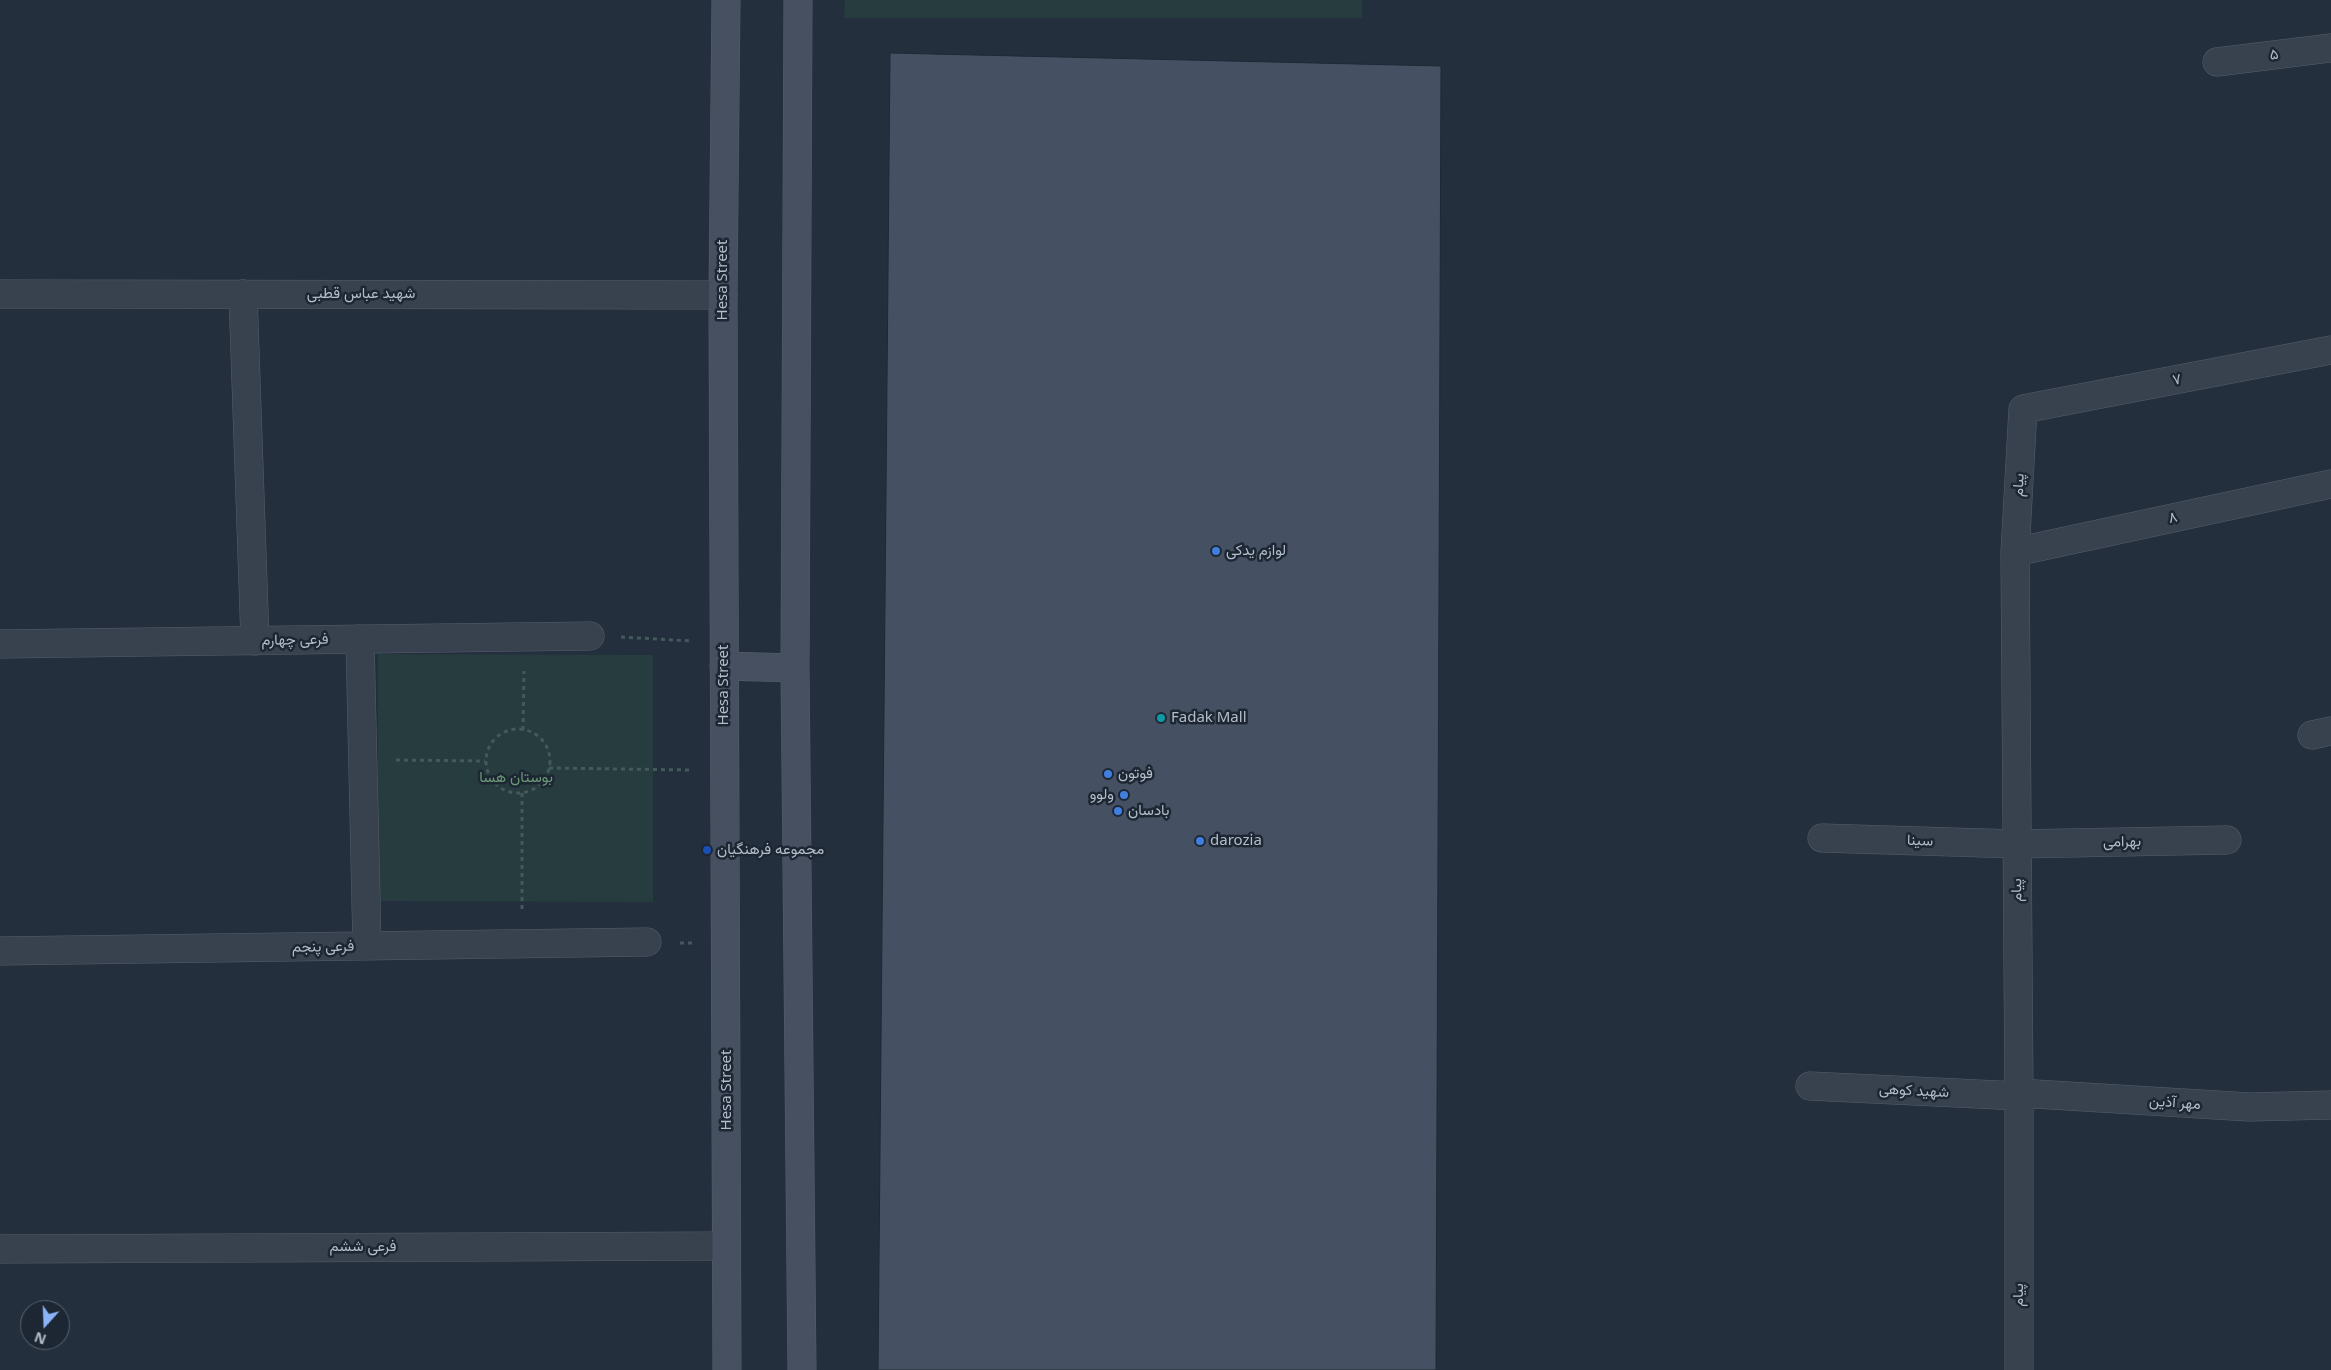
<!DOCTYPE html>
<html>
<head>
<meta charset="utf-8">
<style>
  body { margin:0 }
  #map { position:relative; width:2331px; height:1370px; overflow:hidden; background:#242f3e; font-family:"Noto Sans",sans-serif }
  canvas { display:block }
  .north { position:absolute; left:20px; top:1300px; width:50px; height:50px; box-sizing:border-box; background:#1d2633; border:1px solid #59626f; border-radius:50%; rotate:200deg; font-size:14px; font-weight:700; line-height:20px; text-align:center; color:#b4bcc9 }
  .north::after { content:''; display:block; margin:auto; width:18px; height:22px; background:#8ab4f8; clip-path:polygon(50% 0,100% 100%,50% 72%,0 100%) }
</style>
</head>
<body>
<div id="map">
<canvas width="2331" height="1370"></canvas>
<div class="north">N</div>
</div>
<script>
const g = document.querySelector('canvas').getContext('2d');
g.lineJoin = 'round';
function paint(path, color) {
  g.fillStyle = color;
  g.fill(path, 'evenodd');
}
function toPath(rows) {
  const path = new Path2D();
  for (const r of rows) {
    if (r.length === 3) {
      path.moveTo(r[0] + r[2], r[1]);
      path.arc(r[0], r[1], r[2], 0, 2 * Math.PI);
      continue;
    }
    path.moveTo(r[0], r[1]);
    for (let i = 2; i < r.length; i += 2) path.lineTo(r[i], r[i + 1]);
  }
  return path;
}
function stroke(path, color, width, dash) {
  g.strokeStyle = color;
  g.lineWidth = width;
  g.lineCap = dash ? 'butt' : 'round';
  g.setLineDash(dash || []);
  g.stroke(path);
}
function label(font, color, halo, rows, align = 'center') {
  g.font = font + ' "Noto Sans",Vazirmatn,sans-serif';
  g.lineWidth = 5;
  g.setLineDash([]);
  g.textBaseline = 'middle';
  g.strokeStyle = halo;
  g.fillStyle = color;
  for (const [text, x, y, turn = 0] of rows) {
    g.save();
    g.translate(x, y);
    g.rotate((+turn || 0) * Math.PI / 180);
    g.textAlign = isNaN(turn) ? turn : align;
    if (halo) g.strokeText(text, 0, 0);
    g.fillText(text, 0, 0);
    g.restore();
  }
}
const green = toPath([
  [845,0,1362,0,1362,18,844,18],
  [378,654,653,655,653,902,378,901]
]);
const building = toPath([
  [890,53,1441,66,1436,1370,878,1370,890,53]
]);
const path = toPath([
  [621,637,692,641],
  [518,761,32],
  [523,730,524,671],
  [396,760,485,761],
  [549,768,691,770],
  [522,793,522,910],
  [680,943,694,943]
]);
const street = toPath([
  [2217,62,2331,48],
  [0,294,723,295],
  [243,294,255,641],
  [2015,552,2331,484],
  [360,639,367,946],
  [0,644,590,636],
  [2312,735,2331,731],
  [1822,838,2017,844,2227,840],
  [0,951,647,942],
  [1810,1086,2019,1096,2035,1094,2249,1107,2331,1105],
  [0,1249,726,1246],
  [2019,1370,2019,1096,2015,552,2023,409,2331,350]
]);
const secondary = toPath([
  [726,0,723,295,727,1370],
  [798,0,795,668,802,1370],
  [724,666,795,668]
]);
const markers = [
  [1216,551,5,"#3f7fe0"],
  [1161,718,5,"#0f9aa8"],
  [1108,774,5,"#3f7fe0"],
  [1124,795,5,"#3f7fe0"],
  [1118,811,5,"#3f7fe0"],
  [1200,841,5,"#3f7fe0"],
  [707,850,5,"#1a4fb4"]
];
const streetNames = [
  ["۵",2274,55,-7],
  ["Hesa Street",723,280,-90],
  ["شهید عباس قطبی",361,294],
  ["۷",2177,380,-11],
  ["پیام",2019,485,-87],
  ["۸",2173,518,-12],
  ["فرعی چهارم",295,640,-1],
  ["Hesa Street",724,685,-90],
  ["سینا",1920,841,2],
  ["بهرامی",2122,842,-1],
  ["پیام",2017,890,-91],
  ["فرعی پنجم",323,947,-1],
  ["Hesa Street",727,1090,-90],
  ["شهید کوهی",1914,1091,3],
  ["مهر آذین",2175,1103,4],
  ["فرعی ششم",363,1247],
  ["پیام",2019,1295,-90]
];
const poiNames = [
  ["لوازم یدکی",1226,551],
  ["Fadak Mall",1171,718],
  ["فوتون",1118,774],
  ["ولوو",1114,795,"right"],
  ["بادسان",1128,811],
  ["darozia",1210,841],
  ["مجموعه فرهنگیان",717,850]
];
const parkNames = [
  ["بوستان هسا",516,778]
];
paint(green, '#263c3f');
paint(building, '#455162');
stroke(building, '#1f2835', 1);
stroke(street, '#565f6c', 29);
stroke(secondary, '#565f6c', 29);
stroke(path, '#44595c', 3, [4, 4]);
stroke(street, '#38414e', 28);
stroke(secondary, '#465061', 28);
for (const [x, y, r, color] of markers) {
  const dot = new Path2D();
  dot.arc(x, y, r, 0, 2 * Math.PI);
  g.fillStyle = color;
  g.fill(dot);
  stroke(dot, '#1d2633', 2);
}
label('15px', '#b4bcc9', '#1d2633', streetNames);
label('15px', '#b4bcc9', '#1d2633', poiNames, 'left');
label('15px', '#6b9a76', '#1d2633', parkNames);
</script>
</body>
</html>
